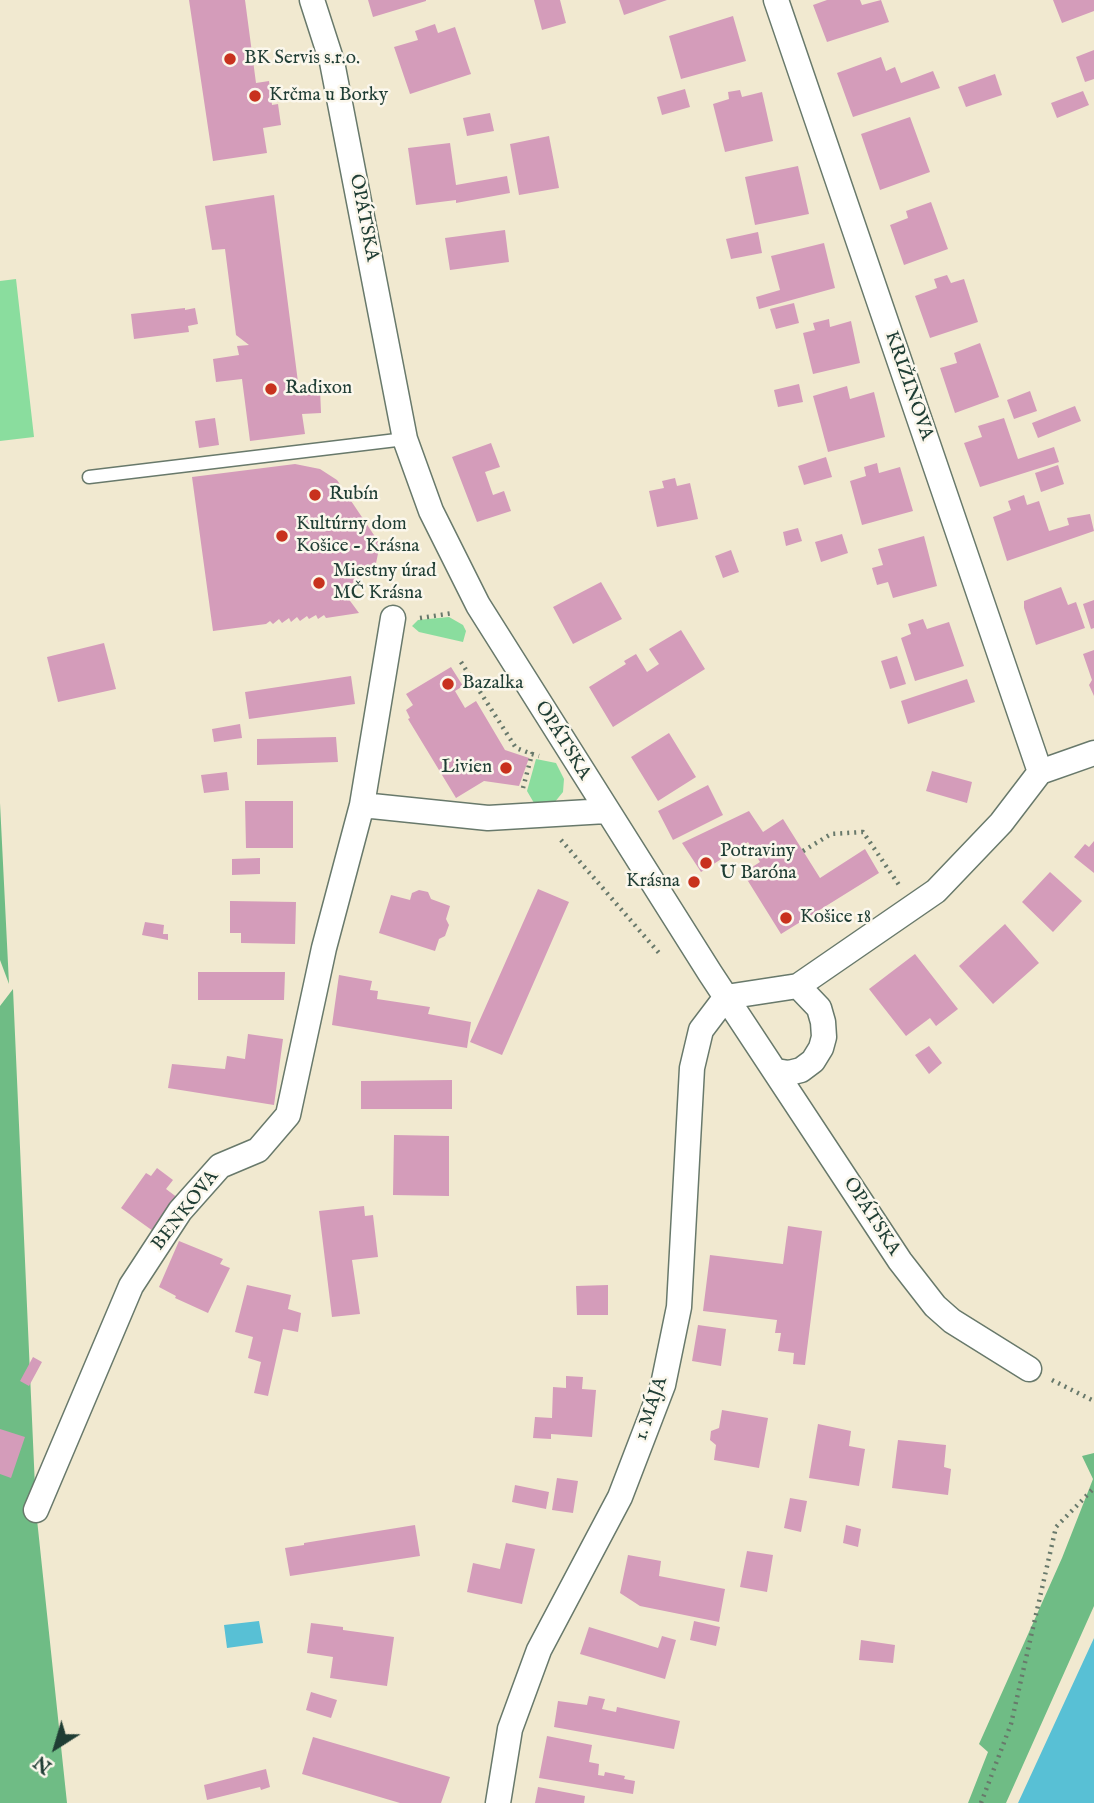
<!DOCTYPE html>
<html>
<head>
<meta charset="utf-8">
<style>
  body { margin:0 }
  #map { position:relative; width:1094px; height:1803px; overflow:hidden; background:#f1e9d0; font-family:"IM FELL English",serif }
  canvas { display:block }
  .north { position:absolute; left:21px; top:1712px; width:70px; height:70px; -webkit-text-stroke:5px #fbf7ec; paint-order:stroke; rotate:217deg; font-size:19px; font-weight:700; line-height:28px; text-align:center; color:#1f3d34 }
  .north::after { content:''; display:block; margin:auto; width:24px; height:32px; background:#1f3d34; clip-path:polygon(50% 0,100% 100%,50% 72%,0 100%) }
</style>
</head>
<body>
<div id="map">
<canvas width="1094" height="1803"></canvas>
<div class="north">N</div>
</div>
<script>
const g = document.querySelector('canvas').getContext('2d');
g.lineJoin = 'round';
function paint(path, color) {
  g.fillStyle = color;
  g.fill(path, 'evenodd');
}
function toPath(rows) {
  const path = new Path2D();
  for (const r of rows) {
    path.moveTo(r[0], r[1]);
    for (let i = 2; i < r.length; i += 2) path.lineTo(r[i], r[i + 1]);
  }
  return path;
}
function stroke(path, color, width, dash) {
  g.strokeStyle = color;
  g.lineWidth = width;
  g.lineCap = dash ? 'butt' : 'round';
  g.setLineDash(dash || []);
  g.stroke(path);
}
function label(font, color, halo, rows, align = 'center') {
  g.font = font + ' "IM FELL English",serif';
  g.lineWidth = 5;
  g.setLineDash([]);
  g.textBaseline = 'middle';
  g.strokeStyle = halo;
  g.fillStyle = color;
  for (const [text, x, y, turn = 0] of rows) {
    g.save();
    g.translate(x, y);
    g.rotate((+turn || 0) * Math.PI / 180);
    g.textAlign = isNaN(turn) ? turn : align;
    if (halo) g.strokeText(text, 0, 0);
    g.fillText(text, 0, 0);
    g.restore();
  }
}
const green = toPath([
  [16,279,34,437,0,441,0,281],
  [449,617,463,625,466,631,463,642,419,632,412,626,418,620],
  [536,759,556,763,564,779,563,792,554,803,534,803,527,791]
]);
const forest = toPath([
  [0,803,9,984,0,960],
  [13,989,36,1510,67,1803,0,1803,0,1006],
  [1094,1453,1094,1606,1006,1803,968,1803,988,1752,979,1744,1062,1558,1093,1479,1082,1456]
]);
const water = toPath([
  [259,1621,263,1643,227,1648,224,1625],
  [1094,1638,1094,1803,1018,1803]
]);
const building = toPath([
  [189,0,245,0,256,83,269,81,272,105,278,104,281,125,263,128,267,153,213,161],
  [368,0,426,0,426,1,373,17],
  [534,0,560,0,566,23,542,30],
  [619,0,667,0,624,15],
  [827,0,860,0,862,5,881,0,889,22,827,42,813,5],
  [1053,0,1094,0,1094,11,1062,23],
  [733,16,746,61,681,79,669,36],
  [435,24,438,33,455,27,471,74,410,94,394,47,418,40,415,31],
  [1094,50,1094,79,1085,82,1076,57],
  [881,57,886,71,895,67,901,83,933,71,940,88,853,117,837,73],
  [995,74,1002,95,966,107,958,87],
  [685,89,690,107,662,115,657,97],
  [740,90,742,97,762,92,773,141,725,152,713,104,729,99,728,92],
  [1083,91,1089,105,1057,118,1051,103],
  [490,113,494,131,467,136,463,118],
  [910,117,930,172,880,190,861,134],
  [549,136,559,188,519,195,510,144],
  [450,143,456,185,507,176,510,193,456,203,456,200,416,205,408,148],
  [798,166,809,214,755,225,745,177],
  [274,195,299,390,320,388,321,413,302,414,305,434,250,441,242,379,216,382,213,359,239,355,237,346,249,345,236,335,225,249,212,250,205,206],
  [931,202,948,249,904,265,890,225,908,218,906,211],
  [505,230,509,262,450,270,445,238],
  [758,232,762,253,731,259,726,239],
  [824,243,835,288,759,309,756,297,780,290,771,256],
  [947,275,951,283,964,279,978,322,930,338,915,296,937,288,934,279],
  [794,303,799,323,776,329,770,309],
  [185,308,185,310,195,308,198,324,188,326,189,332,134,339,131,314],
  [829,319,830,327,851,321,860,363,813,374,803,333,815,330,813,323],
  [980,343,999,397,955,413,940,368,957,363,954,353],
  [799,384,803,402,778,407,774,390],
  [847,386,850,399,874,392,885,437,828,452,813,396],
  [1030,391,1037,411,1014,419,1007,400],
  [1075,406,1081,421,1038,438,1032,423],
  [215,418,219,445,199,448,195,421],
  [1004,418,1018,459,1054,447,1059,462,980,487,964,443,982,437,978,426],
  [491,443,500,467,485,472,493,495,504,491,511,511,477,522,452,457],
  [826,457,832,477,804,485,798,466],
  [877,463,879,473,900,467,913,511,862,525,850,481,866,476,864,467],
  [295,464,320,469,337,480,380,544,375,568,342,590,359,613,326,618,324,615,318,619,316,615,309,619,307,616,300,621,297,617,291,622,289,618,282,623,279,619,273,624,270,621,266,624,213,631,192,477],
  [1058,465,1064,484,1041,492,1035,473],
  [675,478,677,486,690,483,698,519,657,527,649,491,664,488,662,481],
  [1024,495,1027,505,1039,501,1049,531,1069,525,1067,518,1090,514,1094,531,1007,561,993,517,1011,510,1008,501],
  [798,528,802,541,786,546,783,532],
  [842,534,848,553,821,562,815,542],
  [924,536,937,586,893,598,888,582,877,585,872,568,883,565,878,549],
  [731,550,739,572,723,578,715,556],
  [601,582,622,619,573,644,553,607],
  [1061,587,1068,605,1076,602,1085,628,1036,645,1024,608,1024,601],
  [1094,600,1094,628,1091,629,1083,604],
  [923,619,927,629,949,622,964,666,915,681,901,638,911,634,908,624],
  [681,630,705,669,613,727,589,687,626,664,624,661,636,654,647,672,659,664,649,649],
  [104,643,116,689,58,702,47,657],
  [1094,650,1094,696,1089,685,1092,680,1083,654],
  [897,656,906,684,890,689,881,661],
  [451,667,463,686,455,691,465,708,476,701,505,750,529,758,519,786,484,781,456,798,408,719,410,718,406,710,413,705,406,694],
  [351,676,355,704,249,719,245,692],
  [967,679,975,702,908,724,901,701],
  [240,724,242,738,214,742,212,729],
  [669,733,696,777,658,801,631,757],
  [336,737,338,762,257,765,257,739],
  [932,771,972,782,967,803,926,791],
  [227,772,229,790,204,793,201,775],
  [708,785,723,815,673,840,658,811],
  [245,801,293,801,293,848,246,848],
  [749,811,763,832,783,819,820,878,865,849,879,873,781,934,743,873,760,862,748,842,701,872,682,843],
  [1094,841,1094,873,1074,857,1085,844,1089,847],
  [260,858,260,874,232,875,232,859],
  [1050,872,1082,901,1053,932,1022,902],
  [538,889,569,902,502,1055,470,1042],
  [419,890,428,892,431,899,450,906,446,919,449,925,445,936,439,939,435,951,379,933,391,895,410,900,412,893],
  [230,901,296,902,295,944,241,943,241,933,230,933],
  [145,922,164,925,163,934,168,934,168,940,142,935],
  [1005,924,1039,963,993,1004,959,966],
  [915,954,958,1009,936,1026,930,1018,906,1036,869,989],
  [198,972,285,972,284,1000,198,1000],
  [339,975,372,981,370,990,378,991,377,999,430,1007,428,1014,471,1022,467,1048,332,1025],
  [248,1034,283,1039,274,1105,168,1088,172,1064,225,1069,227,1056,245,1059],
  [929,1046,942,1063,929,1074,915,1055],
  [452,1080,452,1109,361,1109,361,1081],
  [394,1135,449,1136,449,1196,393,1195],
  [157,1168,173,1180,166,1189,178,1198,153,1231,121,1208,146,1173,151,1176],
  [364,1206,365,1216,373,1215,378,1257,352,1260,360,1314,332,1317,319,1211],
  [788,1226,822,1231,805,1365,793,1364,794,1353,778,1351,781,1333,775,1333,777,1320,703,1311,710,1255,783,1264],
  [179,1241,223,1259,220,1264,230,1268,208,1313,175,1298,176,1296,159,1287],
  [247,1285,291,1295,288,1309,301,1313,298,1332,283,1329,268,1396,254,1393,261,1362,248,1358,253,1337,235,1332],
  [608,1285,608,1315,577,1315,576,1286],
  [698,1325,726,1329,721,1366,692,1361],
  [33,1357,42,1362,29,1386,20,1381],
  [566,1376,583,1377,582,1389,596,1390,592,1437,551,1434,551,1439,533,1438,535,1417,552,1418,553,1387,566,1388],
  [722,1410,768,1418,759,1468,714,1460,716,1445,710,1440,711,1431,719,1428],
  [818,1424,851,1431,849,1446,865,1449,859,1486,809,1478],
  [0,1429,25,1437,11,1478,0,1474],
  [898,1440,946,1445,944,1467,951,1469,948,1495,892,1488],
  [557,1478,578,1481,573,1513,552,1510],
  [515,1485,549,1492,546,1509,512,1502],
  [790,1498,807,1501,801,1532,784,1528],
  [415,1525,420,1556,290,1576,285,1548,304,1545,304,1543],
  [846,1525,861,1529,858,1547,843,1543],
  [506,1543,535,1549,522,1604,467,1592,473,1563,500,1569],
  [747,1551,773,1555,767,1592,740,1587],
  [628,1555,661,1561,659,1576,725,1589,719,1622,640,1606,620,1593],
  [694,1621,720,1627,716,1646,690,1640],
  [311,1623,343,1627,343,1630,394,1637,387,1686,330,1678,333,1657,307,1653],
  [589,1627,658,1648,662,1636,676,1640,665,1679,580,1654],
  [861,1640,895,1645,893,1663,859,1660],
  [311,1692,337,1700,331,1718,306,1710],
  [589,1696,605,1699,602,1709,616,1712,617,1707,680,1721,674,1749,554,1727,558,1701,587,1705],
  [547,1736,592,1745,589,1762,599,1764,598,1775,604,1776,605,1772,625,1776,624,1779,635,1781,633,1794,539,1778],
  [313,1737,450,1777,441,1803,400,1803,302,1774],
  [266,1769,270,1787,261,1790,260,1787,207,1800,204,1785],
  [538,1787,585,1796,584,1803,535,1803]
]);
const path = toPath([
  [420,618,453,613],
  [461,662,516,748,532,754],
  [523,788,532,754,539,756],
  [561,840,659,953],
  [803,851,831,834,863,832,899,885],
  [1052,1380,1094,1401],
  [981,1803,1011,1724,1056,1527,1094,1488]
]);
const lane = toPath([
  [89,477,405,439]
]);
const street = toPath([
  [312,0,332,62,405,439,431,511,478,605,710,973,900,1261,935,1306,952,1321,1029,1369],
  [776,0,1040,772],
  [393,618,362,805,488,818,606,811],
  [726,997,798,986,936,891,1001,823,1040,772,1094,753],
  [776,1071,789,1073,801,1070,813,1061,821,1048,824,1037,823,1022,819,1008,798,986],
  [36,1510,131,1286,180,1211,220,1166,258,1150,288,1115,324,948,362,805],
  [498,1803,510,1729,539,1650,620,1497,663,1385,679,1307,692,1068,701,1030,726,997]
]);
const markers = [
  [230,59,7,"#c8321e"],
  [255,96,7,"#c8321e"],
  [271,389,7,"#c8321e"],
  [315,495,7,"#c8321e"],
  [282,536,7,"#c8321e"],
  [319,583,7,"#c8321e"],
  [448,684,7,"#c8321e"],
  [506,768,7,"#c8321e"],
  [706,863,7,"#c8321e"],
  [694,882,7,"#c8321e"],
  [786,918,7,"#c8321e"]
];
const poiNames = [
  ["BK Servis s.r.o.",244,59],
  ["Krčma u Borky",269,96],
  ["Radixon",285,389],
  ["Rubín",329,495],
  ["Kultúrny dom",296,525],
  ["Košice - Krásna",296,547],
  ["Miestny úrad",333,572],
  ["MČ Krásna",333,594],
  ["Bazalka",462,684],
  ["Livien",492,768,"right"],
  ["Potraviny",720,852],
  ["U Baróna",720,874],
  ["Krásna",680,882,"right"],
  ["Košice 18",800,918]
];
const streetNames = [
  ["OPÁTSKA",363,218,79],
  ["KRIŽINOVA",908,386,71],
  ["OPÁTSKA",562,741,58],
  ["BENKOVA",186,1211,-52],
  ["OPÁTSKA",871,1217,57],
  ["1. MÁJA",652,1409,-71]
];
paint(green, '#8add9e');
paint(forest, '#6fbc85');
paint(water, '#58c0d5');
paint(building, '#d49cba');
stroke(lane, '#68796b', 15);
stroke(street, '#68796b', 27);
stroke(path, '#68796b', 4.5, [2, 5]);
stroke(lane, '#fff', 12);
stroke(street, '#fff', 24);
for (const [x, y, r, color] of markers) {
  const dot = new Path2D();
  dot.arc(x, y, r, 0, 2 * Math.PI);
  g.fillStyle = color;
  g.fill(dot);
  stroke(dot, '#fbf7ec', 2.5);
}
label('19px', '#1f3d34', '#fbf7ec', poiNames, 'left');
label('19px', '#1f3d34', '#fbf7ec', streetNames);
</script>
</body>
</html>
